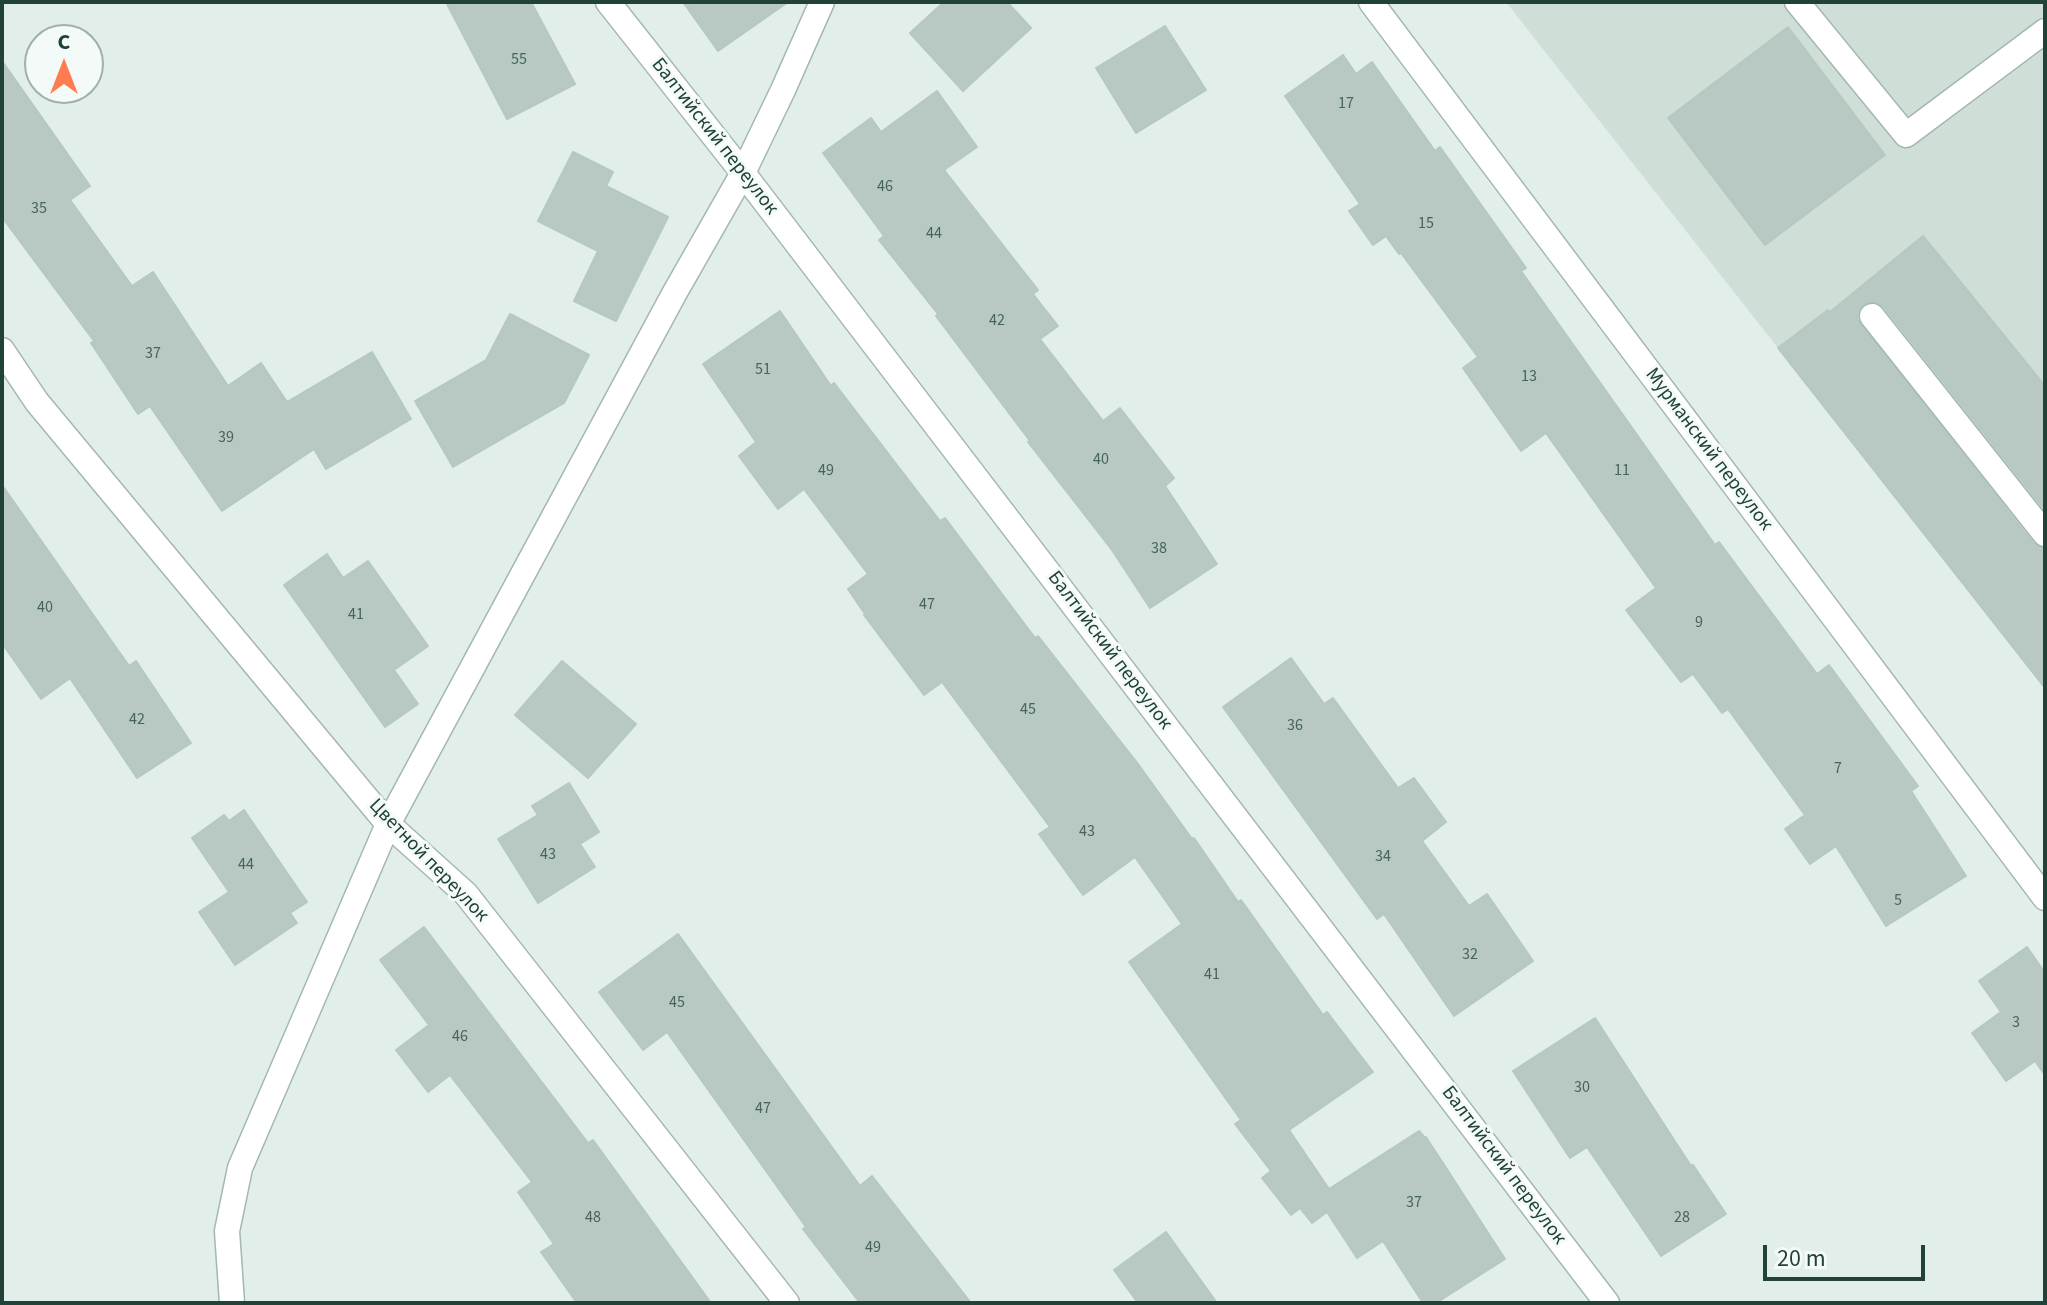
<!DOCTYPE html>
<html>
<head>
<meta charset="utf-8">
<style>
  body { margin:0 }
  #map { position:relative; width:2047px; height:1305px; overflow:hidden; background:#e2eee9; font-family:"Source Sans 3",sans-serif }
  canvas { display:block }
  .frame { position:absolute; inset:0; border:4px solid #204239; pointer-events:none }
  .north { position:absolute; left:24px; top:24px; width:80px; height:80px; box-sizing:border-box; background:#f4faf7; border:2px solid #9fb0ab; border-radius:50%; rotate:0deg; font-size:22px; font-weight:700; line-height:32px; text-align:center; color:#204239 }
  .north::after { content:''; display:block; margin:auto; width:28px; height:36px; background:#ff7c50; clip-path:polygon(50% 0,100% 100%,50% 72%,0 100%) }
  .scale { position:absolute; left:1763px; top:1245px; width:162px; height:36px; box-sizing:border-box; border:4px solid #204239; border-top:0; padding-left:10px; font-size:24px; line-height:28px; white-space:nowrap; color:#204239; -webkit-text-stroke:6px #f4faf7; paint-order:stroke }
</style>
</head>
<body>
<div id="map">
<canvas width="2047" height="1305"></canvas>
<div class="frame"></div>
<div class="north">С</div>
<div class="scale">20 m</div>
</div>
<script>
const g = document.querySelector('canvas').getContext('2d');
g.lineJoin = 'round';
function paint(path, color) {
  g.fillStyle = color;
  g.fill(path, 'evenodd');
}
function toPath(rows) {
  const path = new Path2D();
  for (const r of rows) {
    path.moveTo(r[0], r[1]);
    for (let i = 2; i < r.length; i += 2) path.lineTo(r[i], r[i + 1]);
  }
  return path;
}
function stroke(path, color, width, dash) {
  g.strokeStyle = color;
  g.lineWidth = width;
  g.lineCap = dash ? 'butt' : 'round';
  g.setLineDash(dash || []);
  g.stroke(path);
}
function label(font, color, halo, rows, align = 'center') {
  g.font = font + ' "Source Sans 3",sans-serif';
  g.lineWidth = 6;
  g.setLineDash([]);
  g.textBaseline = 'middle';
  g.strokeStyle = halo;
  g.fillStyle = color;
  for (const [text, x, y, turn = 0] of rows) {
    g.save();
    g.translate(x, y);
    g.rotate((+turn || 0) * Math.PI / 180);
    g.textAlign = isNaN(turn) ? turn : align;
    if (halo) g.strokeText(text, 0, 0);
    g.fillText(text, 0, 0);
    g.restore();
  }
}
const built = toPath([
  [1506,2,2045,2,2045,688,1778,348]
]);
const building = toPath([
  [446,2,531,2,575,84,507,119,446,2],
  [683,2,788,2,718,51,683,2],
  [944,2,1007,2,1031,28,963,91,910,33,944,2],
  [1165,26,1206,90,1136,133,1096,68,1165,26],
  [1788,27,1885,155,1765,245,1668,118,1788,27],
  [1343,55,1356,74,1372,62,1435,151,1440,147,1526,268,1521,271,1715,545,1719,542,1817,674,1829,665,1918,786,1911,791,1966,876,1886,926,1836,846,1810,864,1785,829,1805,815,1728,709,1722,713,1693,674,1681,682,1626,610,1656,588,1546,433,1521,451,1463,368,1478,357,1401,253,1399,254,1386,236,1373,245,1349,211,1360,204,1285,96,1343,55],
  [2,61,90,186,70,200,132,286,153,272,228,386,261,363,287,402,372,352,411,419,326,469,314,449,222,511,150,406,138,414,91,343,94,341,2,217,2,61],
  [937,91,977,147,944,170,1038,290,1033,294,1058,326,1040,339,1103,421,1120,408,1174,478,1165,486,1217,564,1150,608,1112,550,1028,442,1030,441,936,316,938,314,879,240,884,236,823,153,871,118,881,132,937,91],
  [573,152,613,172,606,186,668,217,616,321,574,301,598,251,538,221,573,152],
  [1923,236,2045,386,2045,510,1884,307,1877,302,1863,304,1858,311,1857,319,2033,543,2045,549,2045,688,1778,348,1828,310,1830,312,1923,236],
  [780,311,831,386,834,383,940,521,945,518,1035,638,1038,636,1138,764,1192,839,1194,838,1238,902,1241,900,1323,1015,1327,1012,1373,1072,1289,1130,1329,1189,1419,1131,1425,1138,1426,1137,1505,1259,1436,1303,1423,1303,1383,1241,1357,1258,1327,1212,1312,1223,1300,1208,1291,1215,1262,1178,1271,1171,1235,1124,1241,1120,1129,962,1182,924,1135,857,1083,895,1039,834,1050,827,942,682,924,695,864,615,865,614,848,589,868,574,804,489,778,509,739,456,756,442,703,364,780,311],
  [510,314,589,355,564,403,453,467,415,401,486,360,510,314],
  [2,485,129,666,136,661,191,743,137,778,70,678,41,699,2,643,2,485],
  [327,554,343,578,368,561,428,646,394,670,418,704,385,727,284,585,327,554],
  [1291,658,1324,704,1333,698,1398,788,1414,778,1446,822,1422,841,1469,906,1487,894,1533,961,1454,1016,1384,914,1377,919,1223,707,1291,658],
  [562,661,636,724,588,778,515,715,562,661],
  [569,783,599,832,580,844,595,867,538,903,498,839,538,815,532,806,569,783],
  [244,810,307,902,290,913,297,923,235,965,199,912,229,892,192,838,224,815,229,821,244,810],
  [424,927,588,1143,593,1140,711,1303,577,1303,541,1252,554,1244,518,1192,532,1182,450,1075,428,1092,396,1050,429,1025,380,960,424,927],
  [678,934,860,1186,872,1176,971,1303,860,1303,803,1229,806,1227,667,1032,643,1050,599,992,678,934],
  [2027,947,2045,973,2045,1075,2035,1061,2006,1081,1972,1033,2001,1012,1979,981,2027,947],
  [1595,1018,1691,1166,1693,1165,1726,1214,1661,1256,1587,1147,1570,1158,1513,1071,1595,1018],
  [1166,1232,1217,1303,1138,1303,1114,1270,1166,1232]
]);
const service = toPath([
  [1797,2,1906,135,2045,31],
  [1872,316,2045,534]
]);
const minor = toPath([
  [608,2,743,173,1607,1303],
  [1371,2,2045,898],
  [2,350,37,402,388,824,466,894,787,1303],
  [232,1303,227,1231,240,1168,388,824,674,294,743,173,783,90,822,2]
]);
const numberNames = [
  ["55",519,60],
  ["17",1346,104],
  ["46",885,187],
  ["35",39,209],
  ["15",1426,224],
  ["44",934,234],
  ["42",997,321],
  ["37",153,354],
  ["51",763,370],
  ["13",1529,377],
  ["39",226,438],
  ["40",1101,460],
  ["49",826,471],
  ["11",1622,471],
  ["38",1159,549],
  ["47",927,605],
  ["40",45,608],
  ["41",356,615],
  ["9",1699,623],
  ["45",1028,710],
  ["42",137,720],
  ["36",1295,726],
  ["7",1838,769],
  ["43",1087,832],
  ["43",548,855],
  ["34",1383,857],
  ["44",246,865],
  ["5",1898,901],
  ["32",1470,955],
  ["41",1212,975],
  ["45",677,1003],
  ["3",2016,1023],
  ["46",460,1037],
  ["30",1582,1088],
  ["47",763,1109],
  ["37",1414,1203],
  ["48",593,1218],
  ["28",1682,1218],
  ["49",873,1248]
];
const streetNames = [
  ["Балтийский переулок",714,137,52],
  ["Мурманский переулок",1708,450,53],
  ["Балтийский переулок",1109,651,53],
  ["Цветной переулок",428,861,46],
  ["Балтийский переулок",1503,1166,53]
];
paint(built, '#d0ded8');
paint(building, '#b7c9c2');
stroke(building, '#b4c9c0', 2);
stroke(service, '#a4b7b1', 27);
stroke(minor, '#a4b7b1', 27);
stroke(service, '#fff', 24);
stroke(minor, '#fff', 24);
label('16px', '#46645b', null, numberNames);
label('20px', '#204239', '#f4faf7', streetNames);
</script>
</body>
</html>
